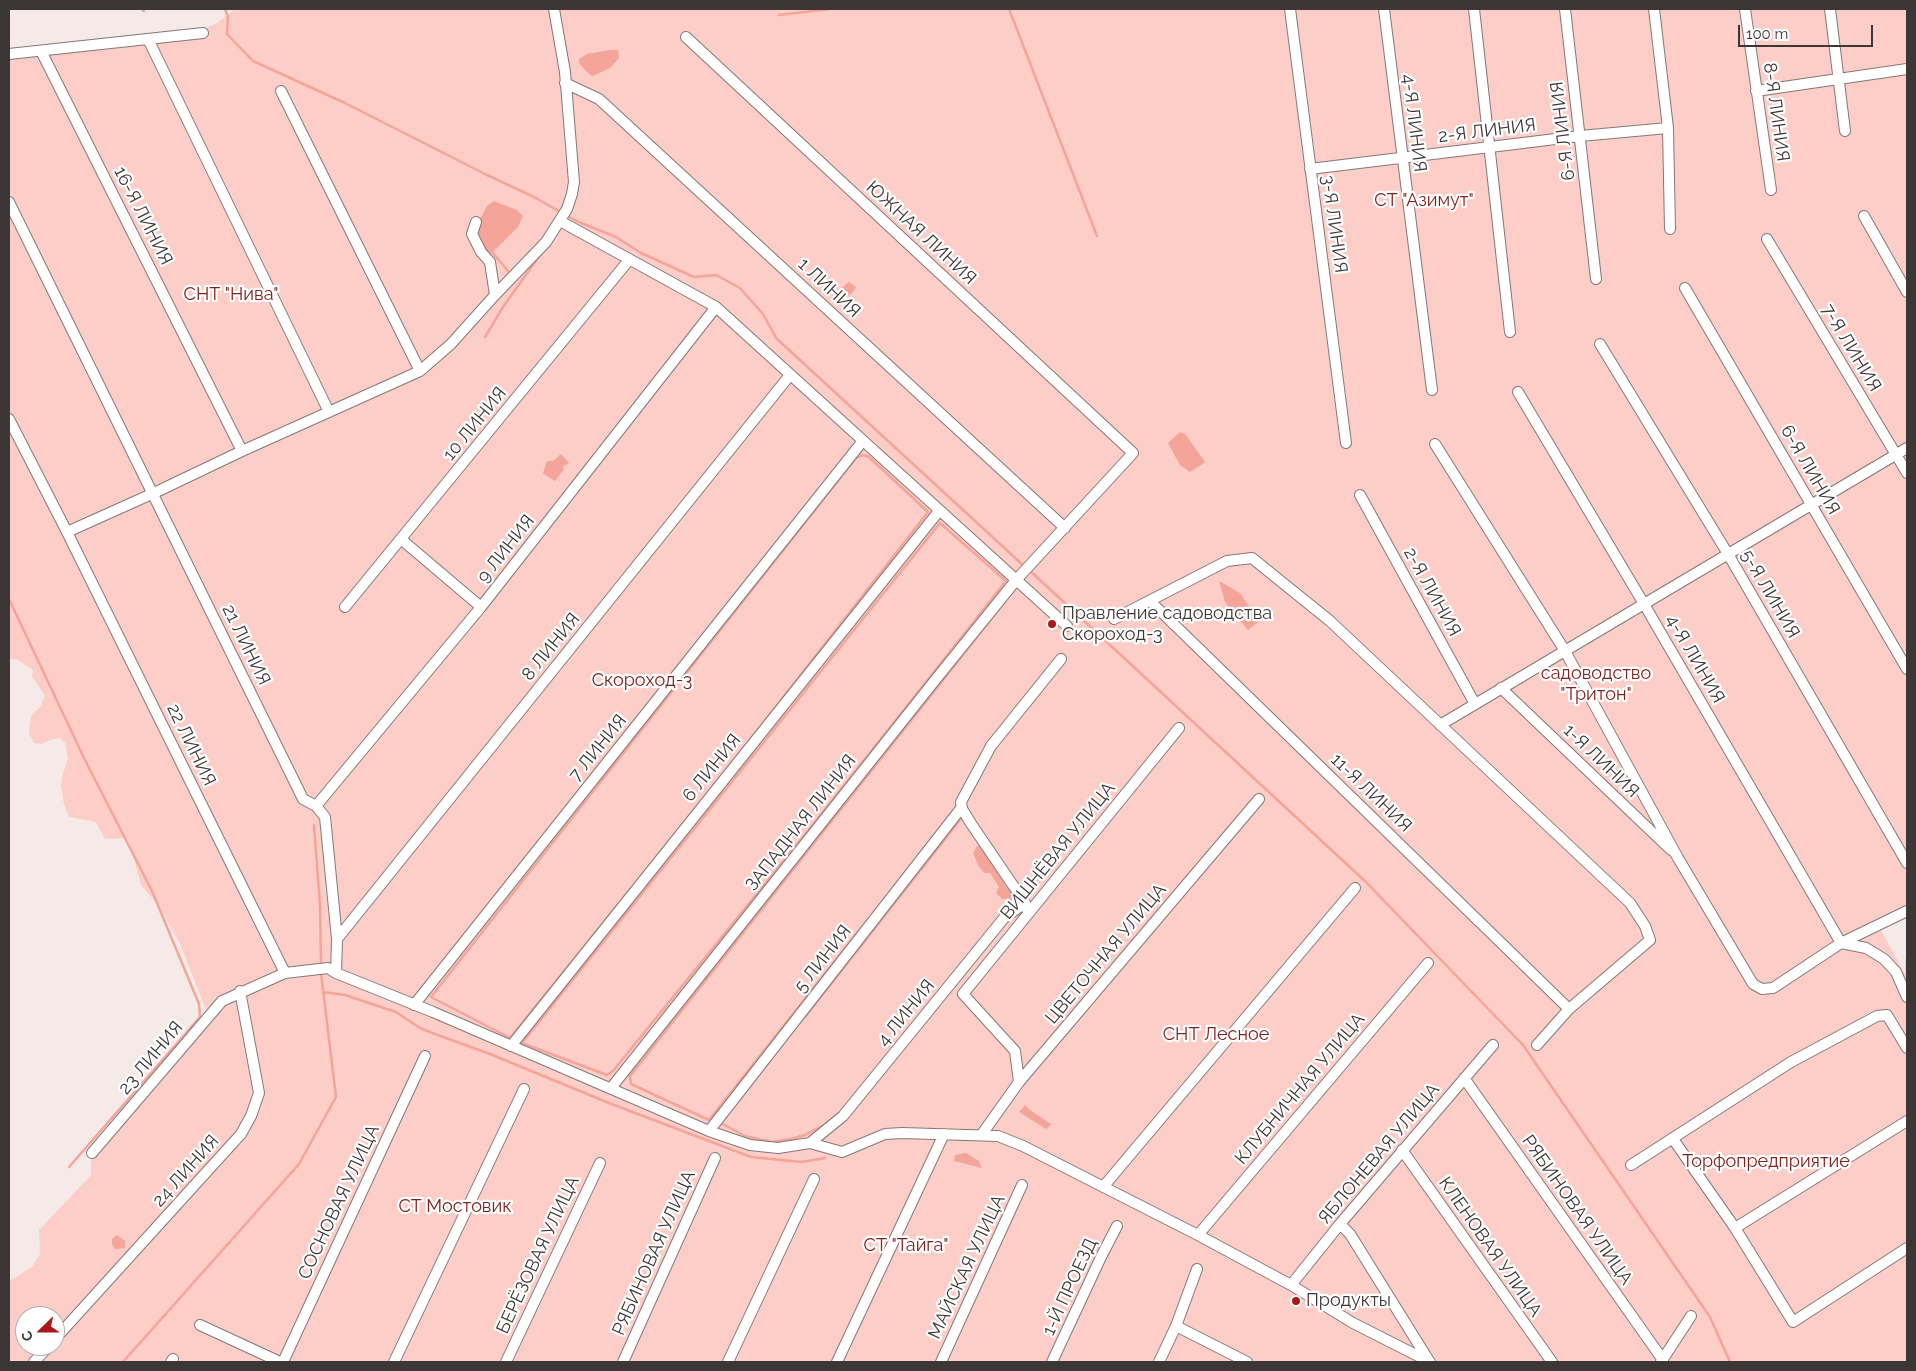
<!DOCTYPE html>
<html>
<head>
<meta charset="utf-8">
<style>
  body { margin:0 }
  #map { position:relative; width:1916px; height:1371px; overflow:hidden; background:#f6eae8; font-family:Raleway,sans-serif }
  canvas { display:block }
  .frame { position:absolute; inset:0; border:10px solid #3c3736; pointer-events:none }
  .north { position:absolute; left:15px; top:1306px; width:50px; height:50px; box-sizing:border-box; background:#fff; border:1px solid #b1afaf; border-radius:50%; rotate:248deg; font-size:14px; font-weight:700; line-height:20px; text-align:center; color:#3c3736 }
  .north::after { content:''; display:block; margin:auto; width:18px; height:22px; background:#ab1818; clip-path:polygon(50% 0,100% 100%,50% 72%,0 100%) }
  .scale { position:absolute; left:1738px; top:25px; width:135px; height:22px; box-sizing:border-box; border:2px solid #3c3736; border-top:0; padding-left:6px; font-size:15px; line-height:18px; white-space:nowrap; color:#3c3736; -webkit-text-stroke:4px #fff; paint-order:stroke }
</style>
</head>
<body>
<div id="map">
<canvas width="1916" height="1371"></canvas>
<div class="frame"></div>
<div class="north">С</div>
<div class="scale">100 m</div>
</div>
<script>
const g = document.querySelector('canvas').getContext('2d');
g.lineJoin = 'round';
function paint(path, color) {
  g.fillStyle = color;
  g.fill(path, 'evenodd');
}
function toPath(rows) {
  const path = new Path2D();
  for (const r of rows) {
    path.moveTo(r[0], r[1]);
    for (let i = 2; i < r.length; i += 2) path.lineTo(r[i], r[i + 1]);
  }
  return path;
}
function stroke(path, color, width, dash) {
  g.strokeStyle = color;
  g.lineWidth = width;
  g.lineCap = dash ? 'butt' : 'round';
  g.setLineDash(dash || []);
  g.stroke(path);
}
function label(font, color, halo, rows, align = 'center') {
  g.font = font + ' Raleway,sans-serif';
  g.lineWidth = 4.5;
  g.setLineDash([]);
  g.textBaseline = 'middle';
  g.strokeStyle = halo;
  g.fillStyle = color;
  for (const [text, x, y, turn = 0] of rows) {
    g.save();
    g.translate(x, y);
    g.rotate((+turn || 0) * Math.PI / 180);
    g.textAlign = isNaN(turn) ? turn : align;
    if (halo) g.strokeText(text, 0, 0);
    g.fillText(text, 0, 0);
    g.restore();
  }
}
const green = toPath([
  [235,9,1907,9,1907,918,1881,930,1905,974,1905,960,1907,954,1907,1362,9,1362,9,1281,32,1267,40,1254,39,1230,91,1175,91,1160,210,1020,180,944,159,906,141,885,130,844,126,838,105,839,96,822,69,817,64,804,61,786,62,777,68,758,65,743,60,738,50,740,41,744,34,743,29,733,31,716,40,707,45,696,32,676,33,670,18,660,9,659,9,50,204,29,217,23],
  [25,1316,55,1316,55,1346,25,1346]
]);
const water = toPath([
  [610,50,618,50,619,58,610,68,595,75,592,76,587,72,579,63,579,59,587,54],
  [494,201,517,210,523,216,518,227,491,254,482,249,476,235,478,223,487,206],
  [849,282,856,287,853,292,844,299,839,298,837,296,839,290],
  [1180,432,1185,434,1205,462,1190,472,1180,465,1168,443],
  [561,454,569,463,562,467,564,469,555,481,543,473,547,461,553,461],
  [1219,581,1240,593,1250,608,1265,617,1248,630,1225,602],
  [977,846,981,846,1007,888,1014,893,1016,897,1014,900,1002,899,996,893,999,887,998,885,990,873,984,873,978,865,973,853],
  [1025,1105,1030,1110,1051,1124,1046,1129,1019,1112],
  [966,1153,979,1161,982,1168,954,1161,955,1155],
  [117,1235,125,1241,125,1248,115,1249,112,1244,112,1239]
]);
const stream = toPath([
  [142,9,144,11],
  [225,9,228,17,227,34,253,61,345,103,485,174,536,198,562,213],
  [1009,9,1097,236],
  [779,15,830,9],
  [567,216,581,223,616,237,641,253,694,277,716,275,740,288,763,314,776,338,1024,566],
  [493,253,508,271],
  [485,337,503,307,540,255],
  [863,455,869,457,928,512,721,777,510,1038,431,997,856,458,863,455],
  [940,523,1006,581,812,826,613,1071,607,1075,522,1043,940,523],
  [1028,569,1366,882,1523,1045,1710,1317,1730,1362],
  [9,599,84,758,152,891,199,1004,200,1017,69,1167],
  [314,825,320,905,321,962],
  [858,932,709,1120,631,1084,630,1076,1015,589],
  [323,992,345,995,396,1012,420,1028,435,1034,490,1054,609,1103,751,1157,801,1162,825,1158],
  [805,1017,960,820],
  [721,1123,745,1136,772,1142,791,1139,805,1135,826,1124],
  [123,1362,299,1164,336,1097,321,973]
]);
const minor = toPath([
  [1290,9,1346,443],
  [1384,9,1432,390],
  [1474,9,1510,332],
  [1565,9,1596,279],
  [1654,9,1668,128,1670,229],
  [1745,9,1771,190],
  [1830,9,1845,131],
  [148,39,329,412],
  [41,51,242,451],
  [9,54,203,33],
  [565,83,599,99,1065,528],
  [281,91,420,371],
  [1756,91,1907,69],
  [1310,169,1580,136,1668,128],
  [9,202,303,799,316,806,325,817,337,939,336,973],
  [1864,216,1907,292],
  [560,221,716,307,1067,626],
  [476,222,472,234,481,252,490,262,495,295],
  [1767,239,1907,473],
  [1685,288,1907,669],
  [1600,344,1728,554,1907,863],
  [1518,392,1644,604,1841,943,1866,948,1884,959,1896,972,1907,997],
  [9,419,67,532,285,973],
  [1435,444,1565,651,1678,858,1753,984,1762,989,1773,988,1841,943,1907,911],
  [1360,495,1475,704],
  [67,532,154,493,242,451,420,371,451,344,495,295,546,242,567,209,572,194,574,182,565,72,554,9],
  [402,540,481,607],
  [1150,601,1569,1009],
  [345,607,629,260],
  [1114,619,1227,561,1252,558,1330,621,1630,903,1645,926,1650,940,1569,1009,1537,1045],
  [1501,688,1671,850],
  [1440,725,1907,448],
  [316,806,481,607,716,307],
  [1026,908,1025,903,972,825,962,809,961,802,991,746,1061,659],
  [337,939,790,375],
  [414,1005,862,442],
  [511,1046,939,511],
  [1464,1078,1663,1360],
  [1019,1082,1015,1051,963,994,1179,728],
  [611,1088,936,679,1017,579,1133,453,686,37],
  [709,1131,962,807],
  [982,1134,1019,1082,1259,799],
  [1673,1139,1735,1228,1793,1322,1907,1248],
  [810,1143,843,1116,1004,918,1025,903],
  [1402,1150,1552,1362],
  [92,1153,222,1001,285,973,328,968,336,973,433,1012,709,1131,750,1145,778,1148,810,1143,842,1152,885,1134,902,1133,998,1136,1023,1146,1198,1235,1291,1285,1353,1323,1430,1362],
  [1631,1165,1791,1062,1877,1016,1887,1015,1907,1048],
  [1103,1187,1355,888],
  [1340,1224,1350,1234,1429,1361],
  [1735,1228,1907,1121],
  [1198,1235,1428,963],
  [1291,1285,1340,1224,1493,1045],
  [200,1325,280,1362],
  [1176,1326,1247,1362],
  [55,1339,241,1134,251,1116,259,1093,240,991],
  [34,1362,49,1346],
  [171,1362,173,1359],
  [283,1362,425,1056],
  [394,1362,524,1089],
  [506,1362,600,1163],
  [623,1362,715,1158],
  [728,1362,814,1179],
  [837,1362,944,1134],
  [941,1362,1022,1185],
  [1052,1362,1101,1257,1117,1226],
  [1159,1362,1176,1326,1197,1269],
  [1661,1362,1691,1316]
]);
const markers = [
  [1052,624,5,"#ab1818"],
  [1296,1301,5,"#ab1818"]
];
const streetNames = [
  ["8-Я ЛИНИЯ",1776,112,82],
  ["4-Я ЛИНИЯ",1414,123,83],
  ["2-Я ЛИНИЯ",1487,131,-7],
  ["6-Я ЛИНИЯ",1563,131,-97],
  ["16-Я ЛИНИЯ",143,216,63],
  ["3-Я ЛИНИЯ",1334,224,82],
  ["ЮЖНАЯ ЛИНИЯ",921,233,43],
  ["1 ЛИНИЯ",829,288,43],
  ["7-Я ЛИНИЯ",1851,348,59],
  ["10 ЛИНИЯ",475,424,-51],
  ["6-Я ЛИНИЯ",1810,470,60],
  ["9 ЛИНИЯ",506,549,-52],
  ["2-Я ЛИНИЯ",1432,592,61],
  ["5-Я ЛИНИЯ",1770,594,60],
  ["21 ЛИНИЯ",246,645,64],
  ["8 ЛИНИЯ",551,647,-51],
  ["4-Я ЛИНИЯ",1695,659,60],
  ["22 ЛИНИЯ",191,745,64],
  ["7 ЛИНИЯ",598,748,-51],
  ["1-Я ЛИНИЯ",1601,761,44],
  ["6 ЛИНИЯ",712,768,-51],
  ["11-Я ЛИНИЯ",1371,793,44],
  ["ЗАПАДНАЯ ЛИНИЯ",801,823,-52],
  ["ВИШНЁВАЯ УЛИЦА",1058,851,-51],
  ["ЦВЕТОЧНАЯ УЛИЦА",1106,954,-50],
  ["5 ЛИНИЯ",823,959,-52],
  ["4 ЛИНИЯ",906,1013,-51],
  ["23 ЛИНИЯ",151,1058,-50],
  ["КЛУБНИЧНАЯ УЛИЦА",1300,1089,-50],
  ["ЯБЛОНЕВАЯ УЛИЦА",1379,1154,-50],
  ["24 ЛИНИЯ",186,1171,-48],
  ["СОСНОВАЯ УЛИЦА",339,1202,-65],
  ["РЯБИНОВАЯ УЛИЦА",1577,1210,55],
  ["КЛЕНОВАЯ УЛИЦА",1490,1247,55],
  ["РЯБИНОВАЯ УЛИЦА",654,1253,-66],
  ["БЕРЁЗОВАЯ УЛИЦА",538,1255,-65],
  ["МАЙСКАЯ УЛИЦА",967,1267,-65],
  ["1-Й ПРОЕЗД",1070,1287,-65]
];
const parkNames = [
  ["СТ \"Азимут\"",1424,201],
  ["СНТ \"Нива\"",231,295],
  ["садоводство",1596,674],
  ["\"Тритон\"",1596,695],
  ["Скороход-3",642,681],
  ["СНТ Лесное",1216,1035],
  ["Торфопредприятие",1766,1162],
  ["СТ Мостовик",455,1207],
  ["СТ \"Тайга\"",906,1246]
];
const poiNames = [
  ["Правление садоводства",1062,614],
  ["Скороход-3",1062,635],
  ["Продукты",1306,1301]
];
paint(green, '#fccec7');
paint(water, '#f4a499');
stroke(stream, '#f4a499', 2.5);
stroke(minor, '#837876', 12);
stroke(minor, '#fff', 10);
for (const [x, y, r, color] of markers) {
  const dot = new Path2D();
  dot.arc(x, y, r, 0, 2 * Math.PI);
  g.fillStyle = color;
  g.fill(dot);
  stroke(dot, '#fff', 2);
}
label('18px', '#3c3736', '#fff', streetNames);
label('18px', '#7e221d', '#fff', parkNames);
label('18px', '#3c3736', '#fff', poiNames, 'left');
</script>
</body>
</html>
